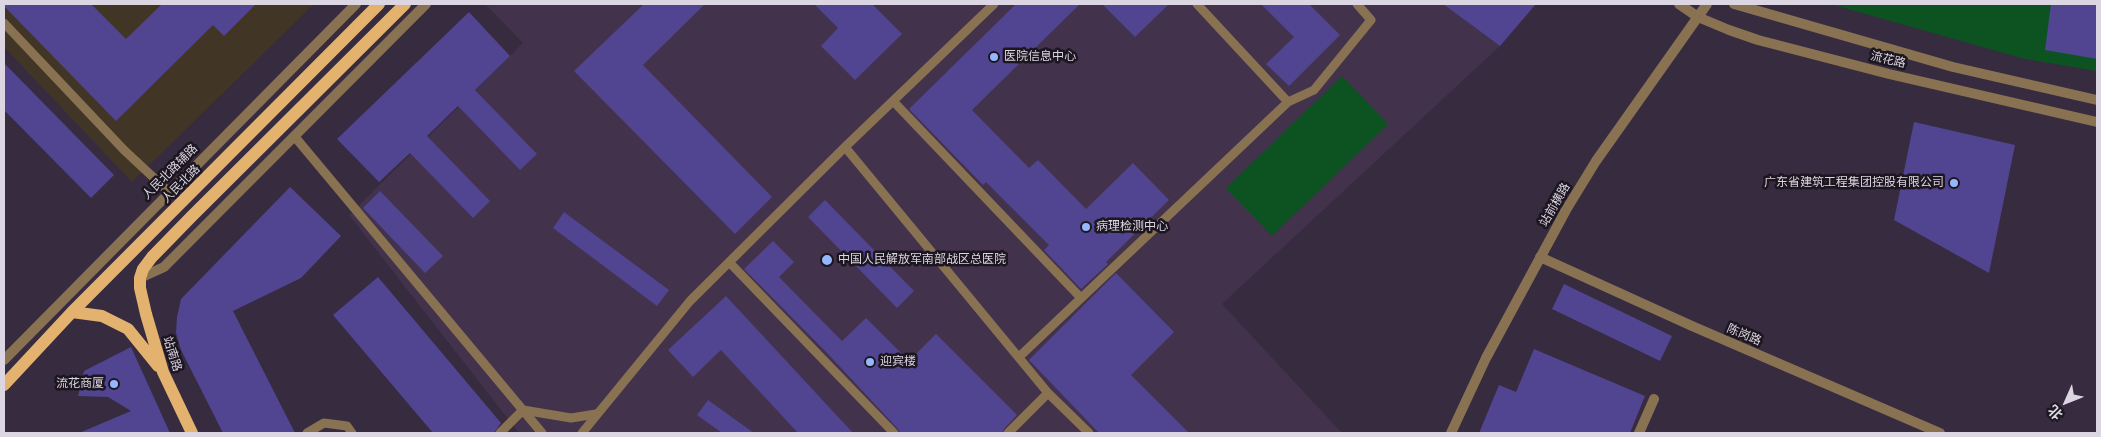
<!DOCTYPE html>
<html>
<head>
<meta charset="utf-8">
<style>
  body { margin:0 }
  #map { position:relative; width:2101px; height:437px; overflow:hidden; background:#372b3f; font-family:"PT Sans Narrow","Noto Sans SC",sans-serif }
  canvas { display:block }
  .frame { position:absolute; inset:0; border:5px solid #dcd5e2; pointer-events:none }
  .north { position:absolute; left:2041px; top:377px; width:50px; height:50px; -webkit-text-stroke:4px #1b161f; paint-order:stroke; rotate:226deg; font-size:14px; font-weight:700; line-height:20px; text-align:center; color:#dcd5e2 }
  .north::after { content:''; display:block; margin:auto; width:18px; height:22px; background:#dcd5e2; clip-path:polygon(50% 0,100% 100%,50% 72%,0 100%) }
</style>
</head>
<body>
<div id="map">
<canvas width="2101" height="437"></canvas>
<div class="frame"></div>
<div class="north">北</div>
</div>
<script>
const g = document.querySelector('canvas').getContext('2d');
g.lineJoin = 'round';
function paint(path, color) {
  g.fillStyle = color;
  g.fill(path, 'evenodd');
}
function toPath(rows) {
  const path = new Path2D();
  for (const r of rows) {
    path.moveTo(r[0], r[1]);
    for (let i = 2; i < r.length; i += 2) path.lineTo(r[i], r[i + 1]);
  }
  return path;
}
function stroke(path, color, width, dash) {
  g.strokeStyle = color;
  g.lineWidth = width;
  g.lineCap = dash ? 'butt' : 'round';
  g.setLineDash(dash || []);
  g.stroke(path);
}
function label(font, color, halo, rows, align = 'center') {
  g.font = font + ' "PT Sans Narrow","Noto Sans SC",sans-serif';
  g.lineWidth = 5;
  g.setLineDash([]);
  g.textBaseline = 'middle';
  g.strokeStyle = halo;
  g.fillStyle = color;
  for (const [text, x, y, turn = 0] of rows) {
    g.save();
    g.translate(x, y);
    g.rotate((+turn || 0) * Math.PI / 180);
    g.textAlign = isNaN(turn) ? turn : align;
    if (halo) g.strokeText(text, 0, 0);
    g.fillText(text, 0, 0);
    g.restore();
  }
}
const commercial = toPath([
  [4,4,314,4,132,182,4,47]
]);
const built = toPath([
  [485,4,1443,4,1500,46,1222,304,1342,433,519,433,349,215,523,43]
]);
const green = toPath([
  [1830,4,2097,4,2097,71,2025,59],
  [1342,76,1388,124,1272,236,1226,188]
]);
const building = toPath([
  [4,4,91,4,126,39,162,4,256,4,224,36,213,25,116,121,4,6],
  [644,4,705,4,643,65,772,197,735,234,574,71],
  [814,4,872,4,902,34,855,80,821,46,838,28],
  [1016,4,1080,4,972,110,1029,168,1038,160,1086,209,1133,163,1169,200,1106,262,1108,264,1081,289,1044,250,1049,245,986,182,983,185,909,109],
  [1102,4,1169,4,1135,37],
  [1261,4,1309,4,1340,35,1289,86,1266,64,1294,37],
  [1443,4,1536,4,1500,46],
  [2051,4,2097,4,2097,59,2045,50],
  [469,12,510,56,475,90,537,154,520,170,458,106,427,136,490,201,473,218,410,153,379,182,337,139],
  [4,63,114,175,91,198,4,110],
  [1914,122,2015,145,1989,273,1894,220],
  [290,187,341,236,301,278,233,311,295,433,223,433,181,350,176,333,177,317,181,299],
  [380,191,443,256,425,273,363,208],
  [825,200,914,291,897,308,808,217],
  [564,212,669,290,657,306,553,228],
  [773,241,794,262,779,277,842,341,866,318,909,361,936,334,1017,415,1004,429,1002,433,900,433,898,429,829,355,744,269],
  [1116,273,1174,332,1131,375,1189,433,1099,433,1029,360],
  [378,277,501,423,494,433,433,433,333,315],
  [1564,284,1672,336,1660,361,1552,309],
  [726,296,853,433,798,433,721,350,693,377,668,350],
  [131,347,170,433,79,433,131,411,108,397,78,396,84,371],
  [1534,349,1645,396,1630,433,1479,433,1499,385,1516,392],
  [708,400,754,433,722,433,697,415]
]);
const service = toPath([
  [1197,4,1288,102],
  [4,23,124,150,169,192],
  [893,101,1081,298],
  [295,137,542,433],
  [845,147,1048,393,1089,433],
  [729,262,894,433],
  [1019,357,1288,102,1314,90,1371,20,1357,4],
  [307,433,324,423,347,426,352,433],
  [500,433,523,410,571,418,596,414],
  [582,433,690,301,845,147,994,4],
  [1008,433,1048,393]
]);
const minor = toPath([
  [140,278,164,267,426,4],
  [4,360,356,4],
  [1639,433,1654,399]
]);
const tertiary = toPath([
  [1679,4,1698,17,1729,30,1758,40,1889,74,2097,122],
  [1734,4,1953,67,2097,100],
  [1540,257,1692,326,1940,433],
  [1451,433,1486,358,1566,210,1596,161,1707,4]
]);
const primary = toPath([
  [72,312,102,316,128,329,158,366],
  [4,385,72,312,379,4],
  [192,433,163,372,146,314,140,288,140,278,143,269,152,257,192,216,405,4]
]);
const markers = [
  [994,57,5,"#95b7fd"],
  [1954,183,5,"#95b7fd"],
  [1086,227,5,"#95b7fd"],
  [827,260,6,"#95b7fd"],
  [870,362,5,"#95b7fd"],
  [114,384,5,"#95b7fd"]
];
const poiNames = [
  ["医院信息中心",1004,57],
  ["广东省建筑工程集团控股有限公司",1944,183,"right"],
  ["病理检测中心",1096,227],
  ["中国人民解放军南部战区总医院",838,260],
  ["迎宾楼",880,362],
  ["流花商厦",104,384,"right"]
];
const streetNames = [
  ["流花路",1888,60,13],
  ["人民北路辅路",170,172,-45],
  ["人民北路",181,184,-45],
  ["站前横路",1555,205,-60],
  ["陈岗路",1744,335,23],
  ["站南路",172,354,72]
];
paint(commercial, '#413626');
paint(built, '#42324c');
paint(green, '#0c5321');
paint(building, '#514490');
stroke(service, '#897252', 9);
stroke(minor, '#897252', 10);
stroke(tertiary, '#897252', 10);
stroke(primary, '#e3b26e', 12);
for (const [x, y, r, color] of markers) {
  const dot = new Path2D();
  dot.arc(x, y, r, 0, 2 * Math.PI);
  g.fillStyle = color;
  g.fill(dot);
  stroke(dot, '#1b161f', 2);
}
label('12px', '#dcd5e2', '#1b161f', poiNames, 'left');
label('12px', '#dcd5e2', '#1b161f', streetNames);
</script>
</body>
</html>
